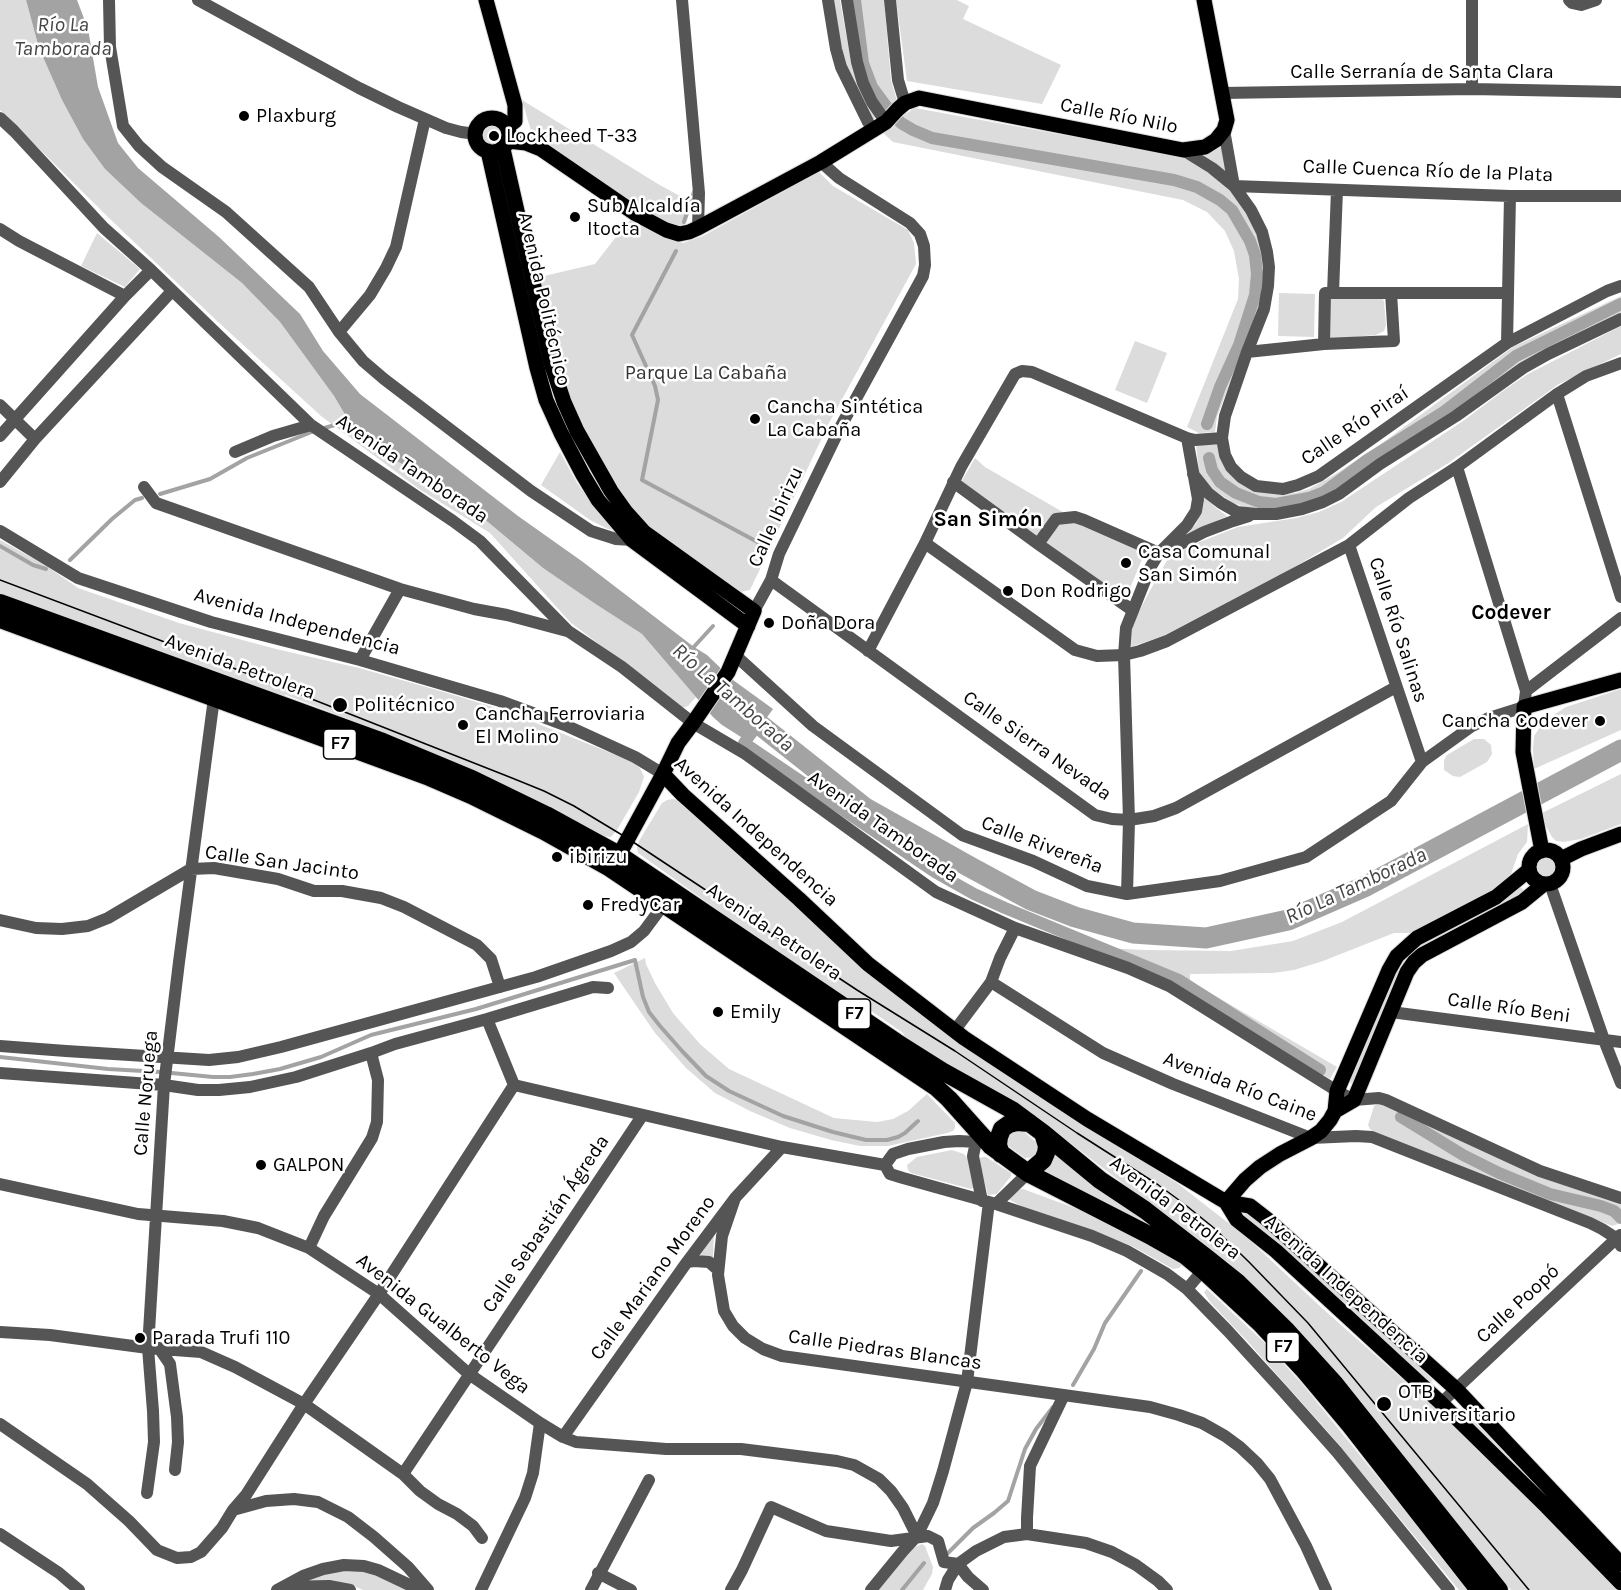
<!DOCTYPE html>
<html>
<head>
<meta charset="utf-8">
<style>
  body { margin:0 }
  canvas { display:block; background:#fff }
</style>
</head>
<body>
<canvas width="1621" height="1590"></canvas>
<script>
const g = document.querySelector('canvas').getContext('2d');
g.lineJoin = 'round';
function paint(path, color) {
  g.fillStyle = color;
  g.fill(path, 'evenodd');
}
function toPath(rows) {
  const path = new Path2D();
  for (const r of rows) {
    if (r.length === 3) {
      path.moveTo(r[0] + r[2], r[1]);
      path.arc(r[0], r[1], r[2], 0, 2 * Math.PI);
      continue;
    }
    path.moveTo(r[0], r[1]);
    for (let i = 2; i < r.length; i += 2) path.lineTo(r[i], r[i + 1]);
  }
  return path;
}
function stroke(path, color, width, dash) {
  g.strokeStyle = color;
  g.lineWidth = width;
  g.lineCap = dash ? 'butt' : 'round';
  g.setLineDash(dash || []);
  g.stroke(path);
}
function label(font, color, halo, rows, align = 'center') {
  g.font = font + ' Karla,sans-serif';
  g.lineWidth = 5;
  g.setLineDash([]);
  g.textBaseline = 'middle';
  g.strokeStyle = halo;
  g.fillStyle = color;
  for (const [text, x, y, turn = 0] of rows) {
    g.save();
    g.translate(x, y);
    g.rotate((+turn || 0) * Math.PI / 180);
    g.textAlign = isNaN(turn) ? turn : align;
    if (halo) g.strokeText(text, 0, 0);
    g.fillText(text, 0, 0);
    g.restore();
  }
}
const green = toPath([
  [0,0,26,0,39,48,62,100,83,139,105,169,141,203,242,283,280,322,334,396,353,428,395,460,458,497,543,568,594,603,642,634,696,697,688,706,682,708,570,622,490,533,419,489,321,416,216,320,110,219,0,110],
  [833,0,840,0,851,62,859,83,877,117,872,120,845,66],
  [851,0,884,0,891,80,897,101,886,115,874,98,861,61],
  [896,0,957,0,969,6,963,19,1061,65,1042,104,907,81],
  [522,100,658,184,678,195,692,199,683,227,675,227,662,222,539,139,531,131],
  [915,108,1174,155,1193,161,1235,192,1258,233,1265,268,1258,309,1217,417,1215,432,1199,433,1187,427,1238,299,1239,279,1234,251,1225,231,1207,212,1183,200,893,142,883,133,892,128,904,115],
  [493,136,10],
  [1222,142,1226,174,1200,155],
  [819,172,833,186,908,230,914,243,916,264,829,423,750,590,740,592,718,578,643,522,628,504,601,461,576,412,560,370,540,277,595,264,626,224,633,218,665,236,683,243,703,236],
  [97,233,140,269,125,287,81,266],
  [1279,293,1315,294,1314,337,1278,336],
  [1621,296,1621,313,1449,415,1338,491,1292,509,1252,509,1233,503,1211,488,1199,472,1196,444,1220,445,1228,470,1283,494,1295,493,1309,489,1334,475,1381,444,1513,347],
  [1330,298,1382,298,1384,301,1386,325,1384,331,1376,335,1330,339,1327,332],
  [1621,326,1621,354,1559,384,1447,464,1376,507,1343,538,1286,572,1165,635,1131,647,1132,629,1137,615,1159,574,1168,559,1178,553,1197,543,1238,527,1296,518,1319,512,1341,502,1463,421,1507,388,1528,374],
  [1135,341,1167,353,1147,403,1115,390],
  [560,452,577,483,597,510,616,531,608,529,590,520,541,485],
  [975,458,985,467,1080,522,1145,552,1125,600,960,484],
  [1202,494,1216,508,1227,516,1185,536,1196,524,1201,513],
  [0,540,45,565,78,588,179,623,276,649,359,668,444,692,506,711,631,761,640,768,644,777,639,792,617,830,611,837,604,836,533,798,469,770,370,732,367,726,286,695,278,698,0,596],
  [1621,689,1621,730,1534,769,1533,749,1534,736,1544,721,1566,707],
  [1474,739,1484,739,1491,745,1492,754,1487,762,1460,777,1453,776,1444,770,1444,760,1447,755],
  [1621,774,1621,824,1581,839,1564,842,1556,841,1552,837,1543,821,1542,813],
  [673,799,679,801,873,977,960,1044,1016,1082,1177,1183,1245,1236,1323,1309,1434,1407,1482,1455,1524,1493,1618,1590,1511,1590,1486,1559,1464,1538,1196,1240,1050,1127,1020,1107,906,1039,903,1033,864,1006,856,1005,716,916,715,908,638,853,637,848,639,841,662,803,667,800],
  [1528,824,1527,842,1518,854,1510,877,1486,895,1413,933,1394,933,1323,961,1294,970,1273,973,1190,974,1190,981,1337,1067,1330,1079,1163,978,1032,923,1035,918,1107,948,1145,950,1231,951,1293,941,1342,922],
  [1546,867,11],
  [1520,887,1525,891,1501,906,1428,942,1418,948,1410,956,1353,1084,1347,1081,1363,1051,1398,967,1412,949],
  [645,958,646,964,655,983,673,1013,700,1044,729,1069,834,1118,877,1122,893,1119,908,1111,927,1094,955,1123,955,1128,953,1131,947,1133,888,1146,860,1146,831,1140,790,1128,750,1111,715,1093,686,1068,655,1033,614,973],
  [1379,1103,1551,1181,1621,1204,1621,1223,1612,1226,1374,1132,1370,1129,1368,1125,1374,1106],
  [1019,1131,1024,1132,1037,1143,1038,1151,1033,1157,1025,1158,1007,1145,1007,1138,1012,1132],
  [952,1150,964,1154,968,1159,974,1187,971,1189,911,1173,908,1170,907,1165,917,1157],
  [1054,1153,1120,1205,1140,1213,1176,1241,1039,1173],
  [983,1157,986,1157,1011,1173,1011,1176,997,1194,988,1195,979,1162,980,1158],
  [1023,1189,1091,1214,1178,1259,1182,1265,1179,1268,1173,1269,1132,1246,1103,1235,1025,1208,1008,1199,1017,1190],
  [1244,1212,1285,1243,1336,1289,1433,1380,1430,1383,1246,1218],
  [714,1234,713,1259,699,1255],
  [1207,1289,1267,1345,1303,1385,1469,1590,1459,1590,1329,1433,1247,1341,1210,1302,1204,1292],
  [1464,1411,1556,1505,1460,1415],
  [922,1544,925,1546,933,1567,932,1574,923,1590,878,1590,911,1549],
  [356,1569,378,1575,409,1590,363,1590,354,1586,312,1583,304,1580,315,1575]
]);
const water = toPath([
  [26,0,77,0,88,29,98,87,118,143,138,168,219,237,300,314,323,351,360,394,518,516,583,562,694,647,707,655,733,680,773,709,749,742,722,725,713,717,642,634,594,603,543,568,458,497,395,460,353,428,334,396,280,322,242,283,141,203,105,169,83,139,62,100,39,48]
]);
const stream = toPath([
  [684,222,694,192],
  [676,251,632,335,655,386,658,400,642,480,765,546],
  [321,429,352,420],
  [160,494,210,479,247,458,314,431],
  [0,546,33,565,46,569],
  [70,560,112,519,135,500,142,498],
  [691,650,713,626],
  [0,1057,108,1069,161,1072,213,1077,230,1077,253,1074,280,1069,321,1057,371,1035,476,1009,635,960,643,997,649,1012,660,1026,682,1051,706,1076,729,1091,783,1116,833,1132,866,1140,887,1140,898,1137,905,1133,918,1121],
  [1073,1385,1094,1349,1105,1323,1141,1271],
  [948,1553,973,1528,994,1513,1008,1501,1025,1449,1036,1429,1053,1407],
  [902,1590,924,1563]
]);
const canal = toPath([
  [855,0,863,63,872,87,889,110,901,123,913,130,932,138,1174,180,1197,187,1220,200,1232,210,1250,241,1255,255,1257,274,1255,295,1239,345,1220,387,1207,424],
  [1209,458,1212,470,1220,482,1236,493,1259,502,1276,504,1309,498,1324,492,1367,460,1445,411,1516,356,1621,304],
  [756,727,744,743,935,872,974,894,1005,908,1179,980,1320,1070],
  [1401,1117,1463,1155,1499,1173,1550,1194,1601,1206,1614,1211,1621,1218]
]);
const river = toPath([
  [740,707,759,724,865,808,970,867,1031,900,1075,917,1133,933,1206,938,1288,920,1366,886,1621,750]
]);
const minor = toPath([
  [109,0,110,47,123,126,139,146,162,167,226,212,309,287,339,332,363,361,384,379,531,491,591,531,616,539,632,540],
  [198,0,359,88,398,107,446,128,461,132,476,134],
  [682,0,699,193,698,228],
  [828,0,836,49,841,67,868,122,874,131],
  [847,0,857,62,863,83,872,102,886,122],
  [890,0,898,80,905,103],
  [1472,0,1472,89],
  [1569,0,1572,3,1581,5,1596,0],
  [1222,93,1472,89,1621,92],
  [0,118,14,131,104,228,151,270,311,425,453,521,480,541,568,631,622,667,693,723,744,753,936,892,1015,928,1128,968,1169,986,1337,1091,1354,1100,1379,1098,1386,1100,1540,1171,1621,1198],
  [1224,130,1234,186],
  [1183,150,1212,168,1234,186,1251,210,1262,232,1267,252,1269,267,1268,286,1264,309,1247,352,1225,416,1222,438,1225,455,1231,467,1241,477,1256,486,1283,489,1298,485,1319,476,1507,343,1607,291,1621,286],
  [1234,186,1510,196,1621,196],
  [0,229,19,241,125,296],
  [1333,293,1337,190],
  [339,332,370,295,386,268,396,247,425,119],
  [1507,343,1510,196],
  [1324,344,1325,293,1508,293],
  [1247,352,1324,344,1394,341,1391,293],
  [1557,394,1621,597],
  [0,405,35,439],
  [0,436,125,296,151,270],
  [235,452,273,436,311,425],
  [1193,474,1208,493,1221,503,1237,512,1256,514,1276,514,1302,509,1323,502,1339,494,1380,464,1456,416,1523,368,1548,354,1621,319],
  [0,482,35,439,172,291],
  [953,482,1038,544,1132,610],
  [144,487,156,503,400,589,474,609,507,615,567,631],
  [0,531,78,578,211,622,360,660,500,701,565,725,635,757,663,774],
  [925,543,1075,650,1097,656,1124,655,1140,651,1167,641,1349,545,1409,498,1457,467,1557,394,1586,376,1621,363],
  [1038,544,1056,519,1075,517,1084,520,1159,553,1175,547,1204,532,1233,521,1249,516],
  [1349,545,1422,762],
  [771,580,1095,815,1112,819,1129,820,1154,816,1176,808,1396,687],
  [754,611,771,580,779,554,841,426,923,276,925,265,924,246,920,234,910,223,839,178,821,162],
  [868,651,925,543,961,467,1015,374,1022,371,1032,372,1187,438,1195,440,1222,438],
  [735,655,813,726,962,835,1033,861,1087,886,1127,894,1220,881,1306,857,1391,801,1422,762,1472,726,1489,718,1524,707,1526,691,1457,467],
  [360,660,400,589],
  [1526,691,1621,618],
  [1550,884,1604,1040,1621,1083],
  [1127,894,1129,820,1124,655,1126,628,1150,568,1159,553,1187,525,1196,511,1198,499,1187,438],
  [0,920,36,928,62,929,88,926,108,918,191,869,214,868,278,879,314,891,342,891,381,898,404,907,477,945,491,959,500,987],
  [991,982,1103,1053,1173,1084,1311,1138,1356,1136,1372,1137,1590,1223,1602,1229,1616,1238,1621,1246],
  [1391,1012,1621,1042],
  [487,1019,514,1085],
  [955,1030,991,982,1000,958,1015,928],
  [0,1046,66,1051,209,1060,238,1057,281,1047,536,977,611,951,631,942,644,931,664,904],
  [0,1073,164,1085,198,1090,219,1090,250,1087,296,1077,371,1053,395,1044,487,1019,593,987,608,988],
  [514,1085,782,1147,885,1165],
  [976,1142,973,1156,982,1201],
  [885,1165,890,1174,903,1178,996,1204,1092,1236,1127,1251,1167,1274,1187,1289,1228,1331,1282,1390,1337,1452,1449,1590],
  [885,1165,893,1154,908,1149,944,1142,959,1141,976,1142],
  [0,1184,138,1214,223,1221,258,1228,309,1248,379,1294,469,1374,540,1423,563,1437,576,1442,666,1449,741,1449,837,1461,854,1465,879,1479,891,1491,903,1508,917,1536],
  [735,1198,722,1236,718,1275,724,1311,733,1326,745,1338,763,1349,782,1356,1150,1407,1179,1415,1202,1423,1225,1436,1240,1447,1257,1463,1270,1479,1306,1546,1326,1590],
  [996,1204,1028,1173],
  [309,1248,324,1216,372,1138,377,1122,378,1080,371,1053],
  [687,1262,694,1261,709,1262,717,1269],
  [1187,1289,1203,1270],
  [0,1332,50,1335,148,1348,201,1352,235,1367,304,1404,403,1474,420,1491,438,1504,457,1514,473,1526,482,1538],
  [159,1348,170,1364,177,1417,178,1442,175,1470],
  [1441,1403,1620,1235],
  [0,1424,87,1484,129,1521,157,1550,177,1558,191,1557,201,1552,222,1528,233,1510,246,1495,304,1404,379,1294,514,1085],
  [563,1437,687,1262,735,1198,782,1147],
  [403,1474,642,1116],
  [147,1493,154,1442,153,1411,148,1348,164,1085,179,962,214,698],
  [233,1510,266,1501,294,1499,318,1502,348,1517,374,1537,408,1567,428,1590],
  [0,1534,59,1573,79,1590],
  [1027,1534,1027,1518,1030,1466,1064,1395],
  [598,1573,631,1590],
  [283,1587,329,1586,350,1590],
  [277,1590,303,1576,323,1569,344,1565,364,1566,378,1570,420,1590],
  [481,1590,525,1498,533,1473,540,1423],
  [591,1590,649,1480],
  [731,1590,742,1570,771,1507,826,1531,891,1541,928,1536,938,1541,944,1562,958,1564,968,1577,983,1590],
  [871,1590,903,1551,917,1536,933,1503,943,1471,967,1382,989,1202],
  [945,1590,948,1580,958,1564,976,1551,1004,1537,1027,1534,1086,1543,1112,1552,1136,1565,1158,1581,1167,1590]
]);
const major = toPath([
  [486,0,515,105,515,121,507,127],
  [492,135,17],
  [508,141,526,143,541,149,636,214,666,230,679,234,689,232,698,228,821,162,886,122,898,109,905,103,919,98,1183,150,1205,147,1216,140,1224,130,1227,120,1204,0],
  [503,149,552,366,564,402,577,431,611,491,626,512,644,532,754,611,728,672,693,723,678,743,663,774,619,855],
  [488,151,537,368,546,400,561,433,583,475,598,500,632,540,748,626],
  [663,774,683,795,799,899,868,964,964,1038,1087,1119,1226,1202,1250,1206,1268,1220,1456,1389,1621,1564],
  [1546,867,17],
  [1542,851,1523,752,1524,707,1621,680],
  [1561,859,1581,849,1621,834],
  [1335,1111,1354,1100,1407,972,1414,962,1422,955,1522,902,1544,884],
  [1226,1202,1237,1220,1276,1251,1441,1403,1547,1507,1621,1583],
  [1226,1202,1245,1180,1260,1167,1280,1154,1311,1138,1321,1131,1330,1120,1335,1111,1337,1091,1389,970,1397,956,1417,938,1496,897,1529,870]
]);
const highway = toPath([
  [0,603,383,742,472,779,546,815,619,855,896,1042,942,1071,1012,1110,1043,1133,1100,1180,1145,1210,1207,1258,1237,1282,1287,1331,1335,1384,1499,1590],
  [0,619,427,776,471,795,544,831,610,868,936,1087,949,1099,991,1146,1028,1173,1149,1235,1186,1256,1203,1270,1262,1325,1303,1369,1350,1425,1479,1590],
  [1001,1154,998,1145,999,1137,1002,1129,1009,1124,1017,1122,1030,1123],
  [1028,1173,1043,1160,1046,1153,1047,1146,1043,1133]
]);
const tram = toPath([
  [0,580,223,664,512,778,544,791,574,806,627,838,857,990,955,1051,1077,1133,1157,1184,1183,1203,1214,1228,1249,1262,1308,1323,1529,1590]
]);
const markers = [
  [244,116,6,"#000"],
  [494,136,6,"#000"],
  [575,217,6,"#000"],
  [755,419,6,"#000"],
  [1126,563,6,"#000"],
  [1008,591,6,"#000"],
  [769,623,6,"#000"],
  [340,705,8,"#000"],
  [1600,721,6,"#000"],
  [463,725,6,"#000"],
  [557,857,6,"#000"],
  [588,905,6,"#000"],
  [718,1012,6,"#000"],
  [261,1165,6,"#000"],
  [140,1338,6,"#000"],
  [1384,1404,8,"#000"]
];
const shields = [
  [340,744,33],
  [854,1014,33],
  [1283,1347,33]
];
const shieldNames = [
  ["F7",340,744],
  ["F7",854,1014],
  ["F7",1283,1347]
];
const streetNames = [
  ["Calle Serranía de Santa Clara",1422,72],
  ["Calle Río Nilo",1119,116,11],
  ["Calle Cuenca Río de la Plata",1428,171,2],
  ["Avenida Politécnico",544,299,77],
  ["Calle Río Piraí",1355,426,-34],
  ["Avenida Tamborada",412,469,34],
  ["Calle Ibirizu",776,517,-66],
  ["Avenida Independencia",297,622,15],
  ["Calle Río Salinas",1398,630,72],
  ["Avenida Petrolera",240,667,20],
  ["Calle Sierra Nevada",1037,746,35],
  ["Avenida Tamborada",883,827,35],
  ["Avenida Independencia",756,832,42],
  ["Calle Rivereña",1042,845,21],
  ["Calle San Jacinto",282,863,8],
  ["Avenida Petrolera",774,932,34],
  ["Calle Río Beni",1509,1008,8],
  ["Avenida Río Caine",1240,1087,21],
  ["Calle Noruega",146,1093,-85],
  ["Avenida Petrolera",1175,1208,37],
  ["Calle Sebastián Ágreda",546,1224,-56],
  ["Calle Mariano Moreno",653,1278,-54],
  ["Avenida Independencia",1346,1289,42],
  ["Calle Poopó",1518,1304,-43],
  ["Avenida Gualberto Vega",443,1324,38],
  ["Calle Piedras Blancas",885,1350,8]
];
const poiNames = [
  ["Plaxburg",256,116],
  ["Lockheed T-33",506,136],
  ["Sub Alcaldía",587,206],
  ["Itocta",587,229],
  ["Cancha Sintética",767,407],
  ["La Cabaña",767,430],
  ["Casa Comunal",1138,552],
  ["San Simón",1138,575],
  ["Don Rodrigo",1020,591],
  ["Doña Dora",781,623],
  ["Politécnico",354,705],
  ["Cancha Ferroviaria",475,714],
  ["El Molino",475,737],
  ["Cancha Codever",1588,721,"right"],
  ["ibirizu",569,857],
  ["FredyCar",600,905],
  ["Emily",730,1012],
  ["GALPON",273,1165],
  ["Parada Trufi 110",152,1338],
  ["OTB",1398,1392],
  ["Universitario",1398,1415]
];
const parkNames = [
  ["Parque La Cabaña",706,373]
];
const waterNames = [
  ["Río La",63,25],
  ["Tamborada",63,49],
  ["Río La Tamborada",733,698,41],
  ["Río La Tamborada",1356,886,-25]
];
const neighbourhoodNames = [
  ["San Simón",988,520],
  ["Codever",1511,613]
];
paint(green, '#dcdcdc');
paint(water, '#a3a3a3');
stroke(stream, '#a3a3a3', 4);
stroke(canal, '#a3a3a3', 12);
stroke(river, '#a3a3a3', 21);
stroke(major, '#dbdbdb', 17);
stroke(highway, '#dbdbdb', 20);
stroke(minor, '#555', 12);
stroke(major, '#000', 15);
stroke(highway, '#000', 18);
stroke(tram, '#000', 1.5);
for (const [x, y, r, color] of markers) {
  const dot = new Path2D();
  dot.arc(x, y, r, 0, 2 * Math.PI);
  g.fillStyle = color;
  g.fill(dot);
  stroke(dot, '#fff', 2);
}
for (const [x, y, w] of shields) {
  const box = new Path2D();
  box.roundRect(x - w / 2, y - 15, w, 30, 4.5);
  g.fillStyle = '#fff';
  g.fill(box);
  stroke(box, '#000', 1.5);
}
label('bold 18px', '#000', null, shieldNames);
label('20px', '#000', '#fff', streetNames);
label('20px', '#000', '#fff', poiNames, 'left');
label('20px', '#333', '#fff', parkNames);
label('italic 21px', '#444', '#fff', waterNames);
label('bold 21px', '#000', '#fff', neighbourhoodNames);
</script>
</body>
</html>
